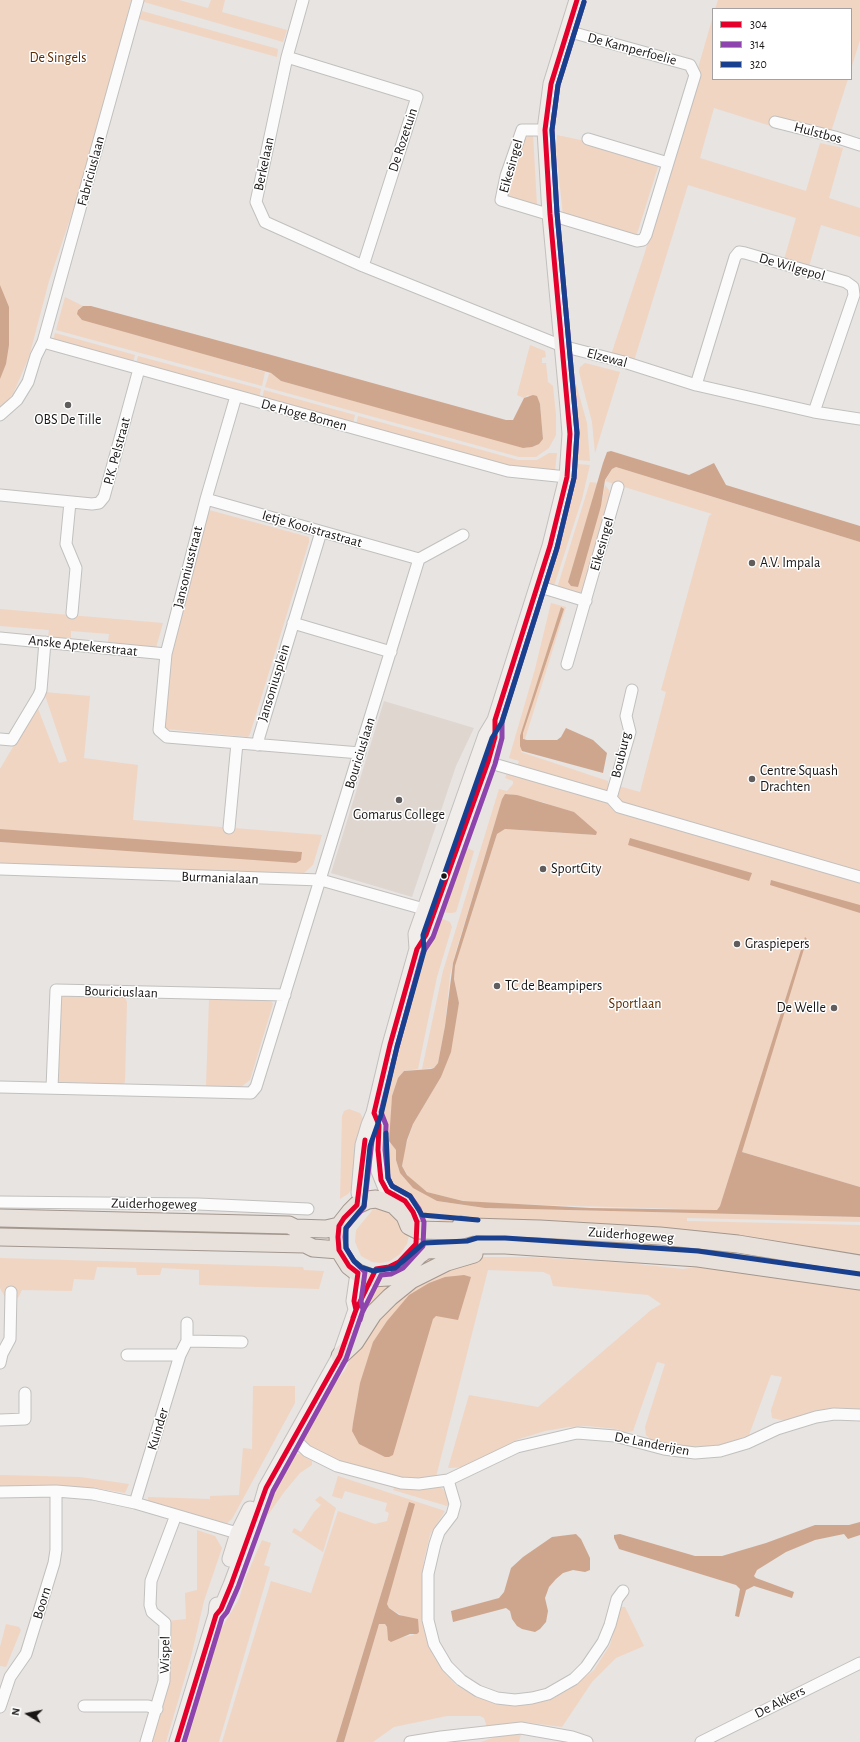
<!DOCTYPE html>
<html>
<head>
<meta charset="utf-8">
<style>
  body { margin:0 }
  #map { position:relative; width:860px; height:1742px; overflow:hidden; background:#e7e4e2; font-family:"Alegreya Sans",sans-serif }
  canvas { display:block }
  .legend { position:absolute; left:712px; top:8px; width:140px; height:72px; box-sizing:border-box; background:#fff; border:1px solid #a3a1a1; margin:0; padding:5px 7px; list-style:none; font-size:12px; color:#181514 }
  .legend li { display:flex; align-items:center; gap:8px; height:20px }
  .legend b { width:20px; border:1px solid #a3a1a1 }
  .north { position:absolute; left:8px; top:1694px; width:40px; height:40px; -webkit-text-stroke:3px #fff; paint-order:stroke; rotate:280deg; font-size:11px; font-weight:700; line-height:16px; text-align:center; color:#181514 }
  .north::after { content:''; display:block; margin:auto; width:14px; height:18px; background:#181514; clip-path:polygon(50% 0,100% 100%,50% 72%,0 100%) }
</style>
</head>
<body>
<div id="map">
<canvas width="860" height="1742"></canvas>
<ul class="legend">
<li><b style="height:5px;background:#e4002b"></b>304</li>
<li><b style="height:5px;background:#8e44ad"></b>314</li>
<li><b style="height:5px;background:#19408f"></b>320</li>
</ul>
<div class="north">N</div>
</div>
<script>
const g = document.querySelector('canvas').getContext('2d');
g.lineJoin = 'round';
function paint(path, color) {
  g.fillStyle = color;
  g.fill(path, 'evenodd');
}
function toPath(rows) {
  const path = new Path2D();
  for (const r of rows) {
    path.moveTo(r[0], r[1]);
    for (let i = 2; i < r.length; i += 2) path.lineTo(r[i], r[i + 1]);
  }
  return path;
}
function stroke(path, color, width, dash) {
  g.strokeStyle = color;
  g.lineWidth = width;
  g.lineCap = dash ? 'butt' : 'round';
  g.setLineDash(dash || []);
  g.stroke(path);
}
function label(font, color, halo, rows, align = 'center') {
  g.font = font + ' "Alegreya Sans",sans-serif';
  g.lineWidth = 3;
  g.setLineDash([]);
  g.textBaseline = 'middle';
  g.strokeStyle = halo;
  g.fillStyle = color;
  for (const [text, x, y, turn = 0] of rows) {
    g.save();
    g.translate(x, y);
    g.rotate((+turn || 0) * Math.PI / 180);
    g.textAlign = isNaN(turn) ? turn : align;
    if (halo) g.strokeText(text, 0, 0);
    g.fillText(text, 0, 0);
    g.restore();
  }
}
const built = toPath([
  [384,701,474,728,456,766,412,897,331,873]
]);
const green = toPath([
  [0,0,131,0,97,140,49,281,29,357,13,394,0,409],
  [144,0,179,0,208,8,211,0,225,0,222,12,287,30,283,42,144,2],
  [718,0,860,0,860,40,851,69,851,9,715,9],
  [142,11,278,49,277,57,139,19],
  [713,16,713,79,848,79,830,135,774,127,714,108,700,158,806,191,820,143,843,148,829,198,860,208,860,237,821,225,808,270,783,263,796,218,688,185,634,361,611,355,645,252],
  [533,133,537,205,534,205,505,197,521,141],
  [557,135,585,141,658,167,637,234,632,237,563,215,556,150],
  [65,297,83,306,78,309,78,316,265,372,262,386,56,330],
  [55,333,135,355,133,363,53,340],
  [530,345,545,351,546,357,542,358,542,363,546,363,548,382,553,386,556,415,556,435,549,448,536,457,519,457,265,387,269,374,271,373,281,381,527,448,543,439,540,404,528,395,524,398,517,395],
  [138,356,261,389,259,398,136,364],
  [585,363,620,372,595,453,592,422,579,372,580,367],
  [573,373,587,423,590,461,577,460,578,420],
  [264,390,355,415,353,424,262,399],
  [358,416,518,460,537,460,549,453,557,453,555,471,516,469,356,425],
  [577,464,590,465,582,499,554,586,545,584,571,496],
  [616,467,860,542,860,1187,742,1152,720,1206,717,1210,509,1204,463,1201,427,1192,411,1180,402,1166,403,1154,413,1124,441,1077,459,1003,454,979,455,966,497,834,505,829,596,835,546,803,508,794,502,800,456,951,450,975,445,1026,438,1063,434,1068,422,1069,443,971,499,789,507,791,513,784,513,781,505,778,507,773,515,775,519,761,509,758,535,669,551,603,566,607,521,752,608,781,608,783,640,792,666,692,661,690,709,516,712,514,605,481,612,469],
  [590,482,598,483,568,582,601,506,605,485,609,490,610,504,584,591,576,594,557,588],
  [209,510,309,537,309,542,250,734,248,737,166,729,164,727,170,659],
  [0,609,163,623,156,648,108,642,109,634,71,631,71,639,48,637,49,630,0,626],
  [44,692,90,696,84,758,138,765,133,820,322,835,313,865,304,873,0,866,0,842,301,860,302,852,0,829,0,769,37,706,59,763,67,761],
  [467,848,474,851,458,906,456,912,452,913,440,912,447,889],
  [438,917,450,922,452,927,437,977,418,1069,404,1071,392,1096,390,1141,396,1150,396,1160,400,1173,437,1201,485,1208,860,1217,860,1222,687,1218,687,1221,860,1225,860,1254,772,1242,489,1221,440,1221,423,1217,409,1200,394,1189,385,1176,382,1116,384,1098,414,987,435,918],
  [64,996,125,997,127,1002,125,1082,123,1084,59,1082,56,1079,60,998],
  [209,999,265,999,271,1001,273,1004,250,1080,241,1087,206,1086],
  [349,1109,360,1113,364,1120,354,1186,348,1194,340,1199,342,1116,344,1111],
  [375,1207,390,1211,409,1235,407,1244,400,1254,390,1261,381,1263,372,1262,361,1256,355,1242,356,1230],
  [431,1254,452,1257,354,1337,368,1295,374,1287],
  [477,1257,530,1257,628,1263,683,1269,697,1267,860,1288,860,1409,829,1409,786,1421,772,1418,771,1410,782,1377,771,1375,749,1435,726,1444,712,1446,691,1447,667,1445,651,1440,646,1435,645,1427,665,1364,657,1362,633,1431,625,1433,617,1429,587,1426,568,1427,545,1431,519,1439,466,1467,448,1468,469,1395,538,1407,651,1310,661,1304,648,1295,553,1286,550,1275,543,1272,488,1270,436,1477,404,1478,342,1462,308,1446,304,1442,303,1434,320,1401,345,1370,361,1338,398,1294],
  [0,1258,303,1267,304,1270,324,1271,319,1289,199,1285,199,1270,162,1268,160,1275,137,1275,136,1268,97,1267,94,1280,74,1279,72,1291,22,1290,18,1298,6,1299,0,1288],
  [253,1386,295,1386,295,1403,232,1519,227,1523,221,1522,148,1501,148,1497,210,1499,210,1496,239,1495,243,1448,252,1449],
  [294,1454,300,1454,312,1461,312,1465,300,1473,285,1491,260,1526,257,1521,288,1458],
  [0,1475,80,1477,129,1484,125,1493,89,1487,0,1486],
  [338,1476,445,1511,430,1535,424,1560,422,1588,426,1619,431,1648,443,1670,456,1685,471,1694,494,1701,528,1703,554,1698,570,1689,594,1670,610,1645,621,1607,625,1607,644,1646,616,1658,592,1682,562,1727,524,1722,487,1727,484,1718,480,1716,447,1716,394,1727,373,1742,344,1742,379,1624,385,1624,387,1627,388,1640,414,1635,403,1616,389,1608,387,1604,409,1502,336,1742,222,1742,271,1581,311,1593,338,1511,375,1524,387,1521,389,1513,385,1511,387,1503,345,1491,342,1499,332,1496],
  [439,1486,444,1490,450,1502,447,1506,393,1490,395,1487],
  [320,1496,336,1508,323,1552,292,1532,294,1528,301,1532,314,1512,321,1505,315,1500],
  [197,1530,215,1536,222,1548,204,1601,191,1657,166,1742,150,1742,167,1621,186,1619,185,1593,197,1590],
  [262,1540,271,1543,264,1565,270,1567,219,1742,187,1742,221,1629,239,1599,245,1579],
  [6,1624,19,1627,21,1630,6,1667,0,1666,0,1647],
  [522,1731,519,1742,481,1742,504,1734]
]);
const water = toPath([
  [0,285,9,307,9,345,6,364,0,379],
  [83,306,91,306,275,356,506,420,513,420,524,398,533,395,537,396,540,404,543,439,539,444,532,447,523,448,281,381,271,373,82,320,77,314,78,310],
  [611,451,689,475,714,463,726,485,860,526,860,542,616,467,612,469,605,480,601,506,578,587,571,586,568,582,603,463,607,452],
  [561,607,564,609,523,733,523,739,527,740,557,740,561,737,566,728,593,740,607,753,603,773,522,751,520,746,520,736],
  [505,794,517,795,574,812,597,832,596,835,505,829,497,834,455,966,454,979,459,1003,451,1052,441,1077,413,1124,407,1140,402,1166,407,1175,427,1192,463,1201,590,1208,717,1210,720,1206,805,937,807,939,742,1152,860,1187,860,1217,485,1208,437,1201,413,1188,400,1173,396,1160,396,1150,389,1141,392,1096,398,1078,404,1071,431,1069,434,1068,438,1063,445,1026,453,963,502,799],
  [0,829,136,839,302,852,301,860,296,863,0,842],
  [630,838,752,873,749,881,628,845],
  [771,880,860,905,860,913,770,885],
  [464,1275,471,1277,458,1320,436,1316,433,1319,393,1455,389,1457,385,1457,359,1444,352,1431,353,1423,360,1383,373,1342,387,1321,409,1295,429,1283,445,1277],
  [409,1502,415,1504,387,1604,389,1608,399,1615,418,1619,419,1632,417,1634,410,1634,391,1642,388,1640,387,1627,385,1624,379,1624,344,1742,336,1742],
  [860,1522,860,1535,848,1539,844,1534,815,1540,786,1552,757,1570,754,1576,756,1578,794,1592,792,1598,754,1586,746,1590,739,1617,735,1616,740,1589,736,1585,619,1549,614,1538,614,1535,620,1534,695,1556,722,1556,766,1543,815,1525,849,1525],
  [576,1534,581,1539,590,1558,590,1570,585,1572,573,1570,563,1573,556,1579,549,1587,545,1598,548,1611,546,1622,540,1629,535,1632,522,1629,517,1626,512,1619,510,1611,506,1608,453,1622,451,1611,499,1598,504,1592,511,1568,523,1557,552,1537]
]);
const street = toPath([
  [303,0,287,57,256,202,265,222,363,266,562,346,624,362,696,385,814,412,860,419],
  [567,31,690,65,695,75,668,163,588,139],
  [287,57,417,97,363,266],
  [775,122,835,137,860,145],
  [545,130,522,130,506,176,501,200,637,241,643,240,646,235,668,163],
  [43,342,508,471,567,477],
  [696,385,735,257,739,252,745,253,846,282,853,287,854,295,814,412],
  [236,396,206,499,166,654,159,730,167,737,360,753],
  [0,415,17,400,28,382,36,356,43,342,138,0],
  [0,495,92,504,99,503,104,497,139,369],
  [206,499,419,559],
  [70,502,66,544,76,568,72,613],
  [537,586,586,601],
  [293,623,391,652],
  [0,638,166,654],
  [567,664,618,487],
  [0,739,12,740,39,695,41,690,45,642],
  [258,745,259,737,321,532],
  [480,760,611,798,619,807,860,877],
  [611,798,630,732,626,716,632,690],
  [229,828,237,743],
  [0,869,321,880,431,911],
  [0,1087,251,1093,256,1087,419,559,463,535],
  [52,1088,56,990,285,995],
  [0,1202,198,1204,308,1209],
  [187,1341,242,1342],
  [127,1355,180,1355],
  [0,1363,2,1354,10,1339,11,1292],
  [0,1420,25,1419,25,1393],
  [293,1438,307,1451,337,1466,401,1483,419,1484,448,1480,517,1447,577,1433,615,1436,664,1449,695,1453,720,1451,747,1443,777,1429,816,1417,834,1414,860,1415],
  [448,1480,455,1504,452,1515,439,1532,435,1544,428,1574,428,1620,434,1644,447,1666,461,1680,478,1691,497,1698,515,1700,532,1698,548,1694,574,1679,586,1667,603,1642,610,1625,617,1599,623,1591],
  [0,1492,56,1491,93,1494,135,1503,244,1535],
  [135,1503,180,1355,187,1341,187,1323],
  [84,1706,148,1706,157,1709],
  [0,1707,10,1677,26,1654,54,1563,56,1550,56,1491],
  [146,1742,164,1681,165,1623,152,1612,150,1605,151,1581,176,1515],
  [410,1742,441,1737,521,1728,572,1737,587,1742],
  [701,1742,860,1663]
]);
const secondary = toPath([
  [424,938,478,793,495,735],
  [374,1113,379,1125,379,1171,387,1191],
  [359,1193,363,1145,369,1125,374,1113,390,1045,417,949,416,934,486,735,495,720,550,546,567,477,570,434,568,408,550,214,545,130,551,84,577,0],
  [356,1309,354,1301,358,1273],
  [230,1559,238,1533,250,1509],
  [216,1615,221,1609,231,1585,262,1502,266,1488,340,1356,356,1310,372,1278],
  [177,1742,216,1615,217,1605]
]);
const primary = toPath([
  [0,1218,289,1225,295,1228,326,1229,339,1226],
  [461,1225,472,1227,540,1229,660,1236,738,1244,860,1264],
  [472,1227,458,1231,417,1230,409,1226,405,1216,394,1205,376,1199,368,1200,357,1205,350,1212,339,1226,338,1237,339,1250,349,1266,358,1273,372,1278,388,1277,398,1274,405,1270,419,1255,426,1250,468,1248,478,1245,505,1245,698,1258,860,1281],
  [0,1237,305,1244,313,1248,339,1250],
  [340,1356,355,1342,373,1314,390,1297,411,1280,447,1262,474,1254]
]);
const bus1 = toPath([
  [353,1318,356,1310,354,1301,358,1273,349,1266,339,1250,338,1237,339,1226,344,1218,357,1205,365,1140],
  [177,1742,216,1615,221,1609,231,1585,266,1488,340,1356,356,1310,376,1269,389,1267,399,1262,416,1244,417,1222,413,1212,405,1201,387,1191,381,1180,378,1150,379,1125,374,1113,390,1045,417,949,426,935,488,762,495,737,495,720,550,546,567,477,570,434,550,214,545,130,551,84,577,0]
]);
const bus2 = toPath([
  [360,1320,363,1310,361,1301,365,1272,354,1261,346,1248,345,1237,346,1228,364,1207,372,1141],
  [184,1742,222,1618,227,1612,238,1587,273,1491,346,1359,362,1313,381,1275,391,1274,403,1268,423,1246,424,1222,419,1209,410,1196,392,1186,388,1178,385,1150,386,1125,381,1112,397,1047,423,952,433,937,495,764,502,738,502,721,557,548,574,478,577,433,557,213,552,130,558,85,584,2]
]);
const bus3 = toPath([
  [584,2,558,85,552,130,557,213,577,433,574,478,557,548,502,722,492,738,423,935,424,951,397,1047,381,1115,370,1146,364,1206,346,1228,346,1248,354,1261,361,1267,373,1271,395,1268,424,1243,467,1241,477,1238,505,1238,698,1251,860,1274],
  [386,1133,388,1178,392,1186,410,1196,422,1215,478,1220]
]);
const markers = [
  [68,405,4,"#605d5c"],
  [752,563,4,"#605d5c"],
  [752,779,4,"#605d5c"],
  [399,800,4,"#605d5c"],
  [543,869,4,"#605d5c"],
  [444,876,3.5,"#181514"],
  [737,944,4,"#605d5c"],
  [497,986,4,"#605d5c"],
  [834,1008,4,"#605d5c"]
];
const streetNames = [
  ["De Kamperfoelie",632,49,15],
  ["Hulstbos",818,133,15],
  ["De Rozetuin",403,140,-72],
  ["Berkelaan",264,164,-78],
  ["Eikesingel",511,166,-74],
  ["Fabriciuslaan",91,171,-75],
  ["De Wilgepol",792,267,16],
  ["Elzewal",607,358,15],
  ["De Hoge Bomen",304,415,15],
  ["P.K. Pelstraat",117,451,-75],
  ["Ietje Kooistrastraat",312,529,16],
  ["Eikesingel",602,544,-74],
  ["Jansoniusstraat",188,567,-76],
  ["Anske Aptekerstraat",83,646,6],
  ["Jansoniusplein",274,683,-73],
  ["Bouriciuslaan",360,753,-73],
  ["Bouburg",621,755,-77],
  ["Burmanialaan",220,878,2],
  ["Bouriciuslaan",121,992,2],
  ["Zuiderhogeweg",154,1204,1],
  ["Zuiderhogeweg",631,1235,4],
  ["Kuinder",158,1429,-73],
  ["De Landerijen",652,1444,11],
  ["Boorn",42,1603,-73],
  ["Wispel",165,1655,-89],
  ["De Akkers",780,1702,-27]
];
const parkNames = [
  ["De Singels",58,58],
  ["Sportlaan",635,1004]
];
const poiNames = [
  ["OBS De Tille",68,420,"center"],
  ["A.V. Impala",760,563],
  ["Centre Squash",760,771],
  ["Drachten",760,787],
  ["Gomarus College",399,815,"center"],
  ["SportCity",551,869],
  ["Graspiepers",745,944],
  ["TC de Beampipers",505,986],
  ["De Welle",826,1008,"right"]
];
paint(built, '#dfd6d0');
paint(green, '#f0d5c3');
paint(water, '#cea68e');
stroke(street, '#c2c0be', 13);
stroke(secondary, '#c2c0be', 17);
stroke(primary, '#a3978e', 19);
stroke(street, '#fbfbfb', 11);
stroke(secondary, '#f1edeb', 15);
stroke(primary, '#e7e0db', 17);
stroke(bus1, '#e4002b', 5);
stroke(bus2, '#8e44ad', 5);
stroke(bus3, '#19408f', 5);
for (const [x, y, r, color] of markers) {
  const dot = new Path2D();
  dot.arc(x, y, r, 0, 2 * Math.PI);
  g.fillStyle = color;
  g.fill(dot);
  stroke(dot, '#fff', 1.5);
}
label('14px', '#181514', '#fff', streetNames);
label('14px', '#5e2b00', '#fff', parkNames);
label('14px', '#181514', '#fff', poiNames, 'left');
</script>
</body>
</html>
